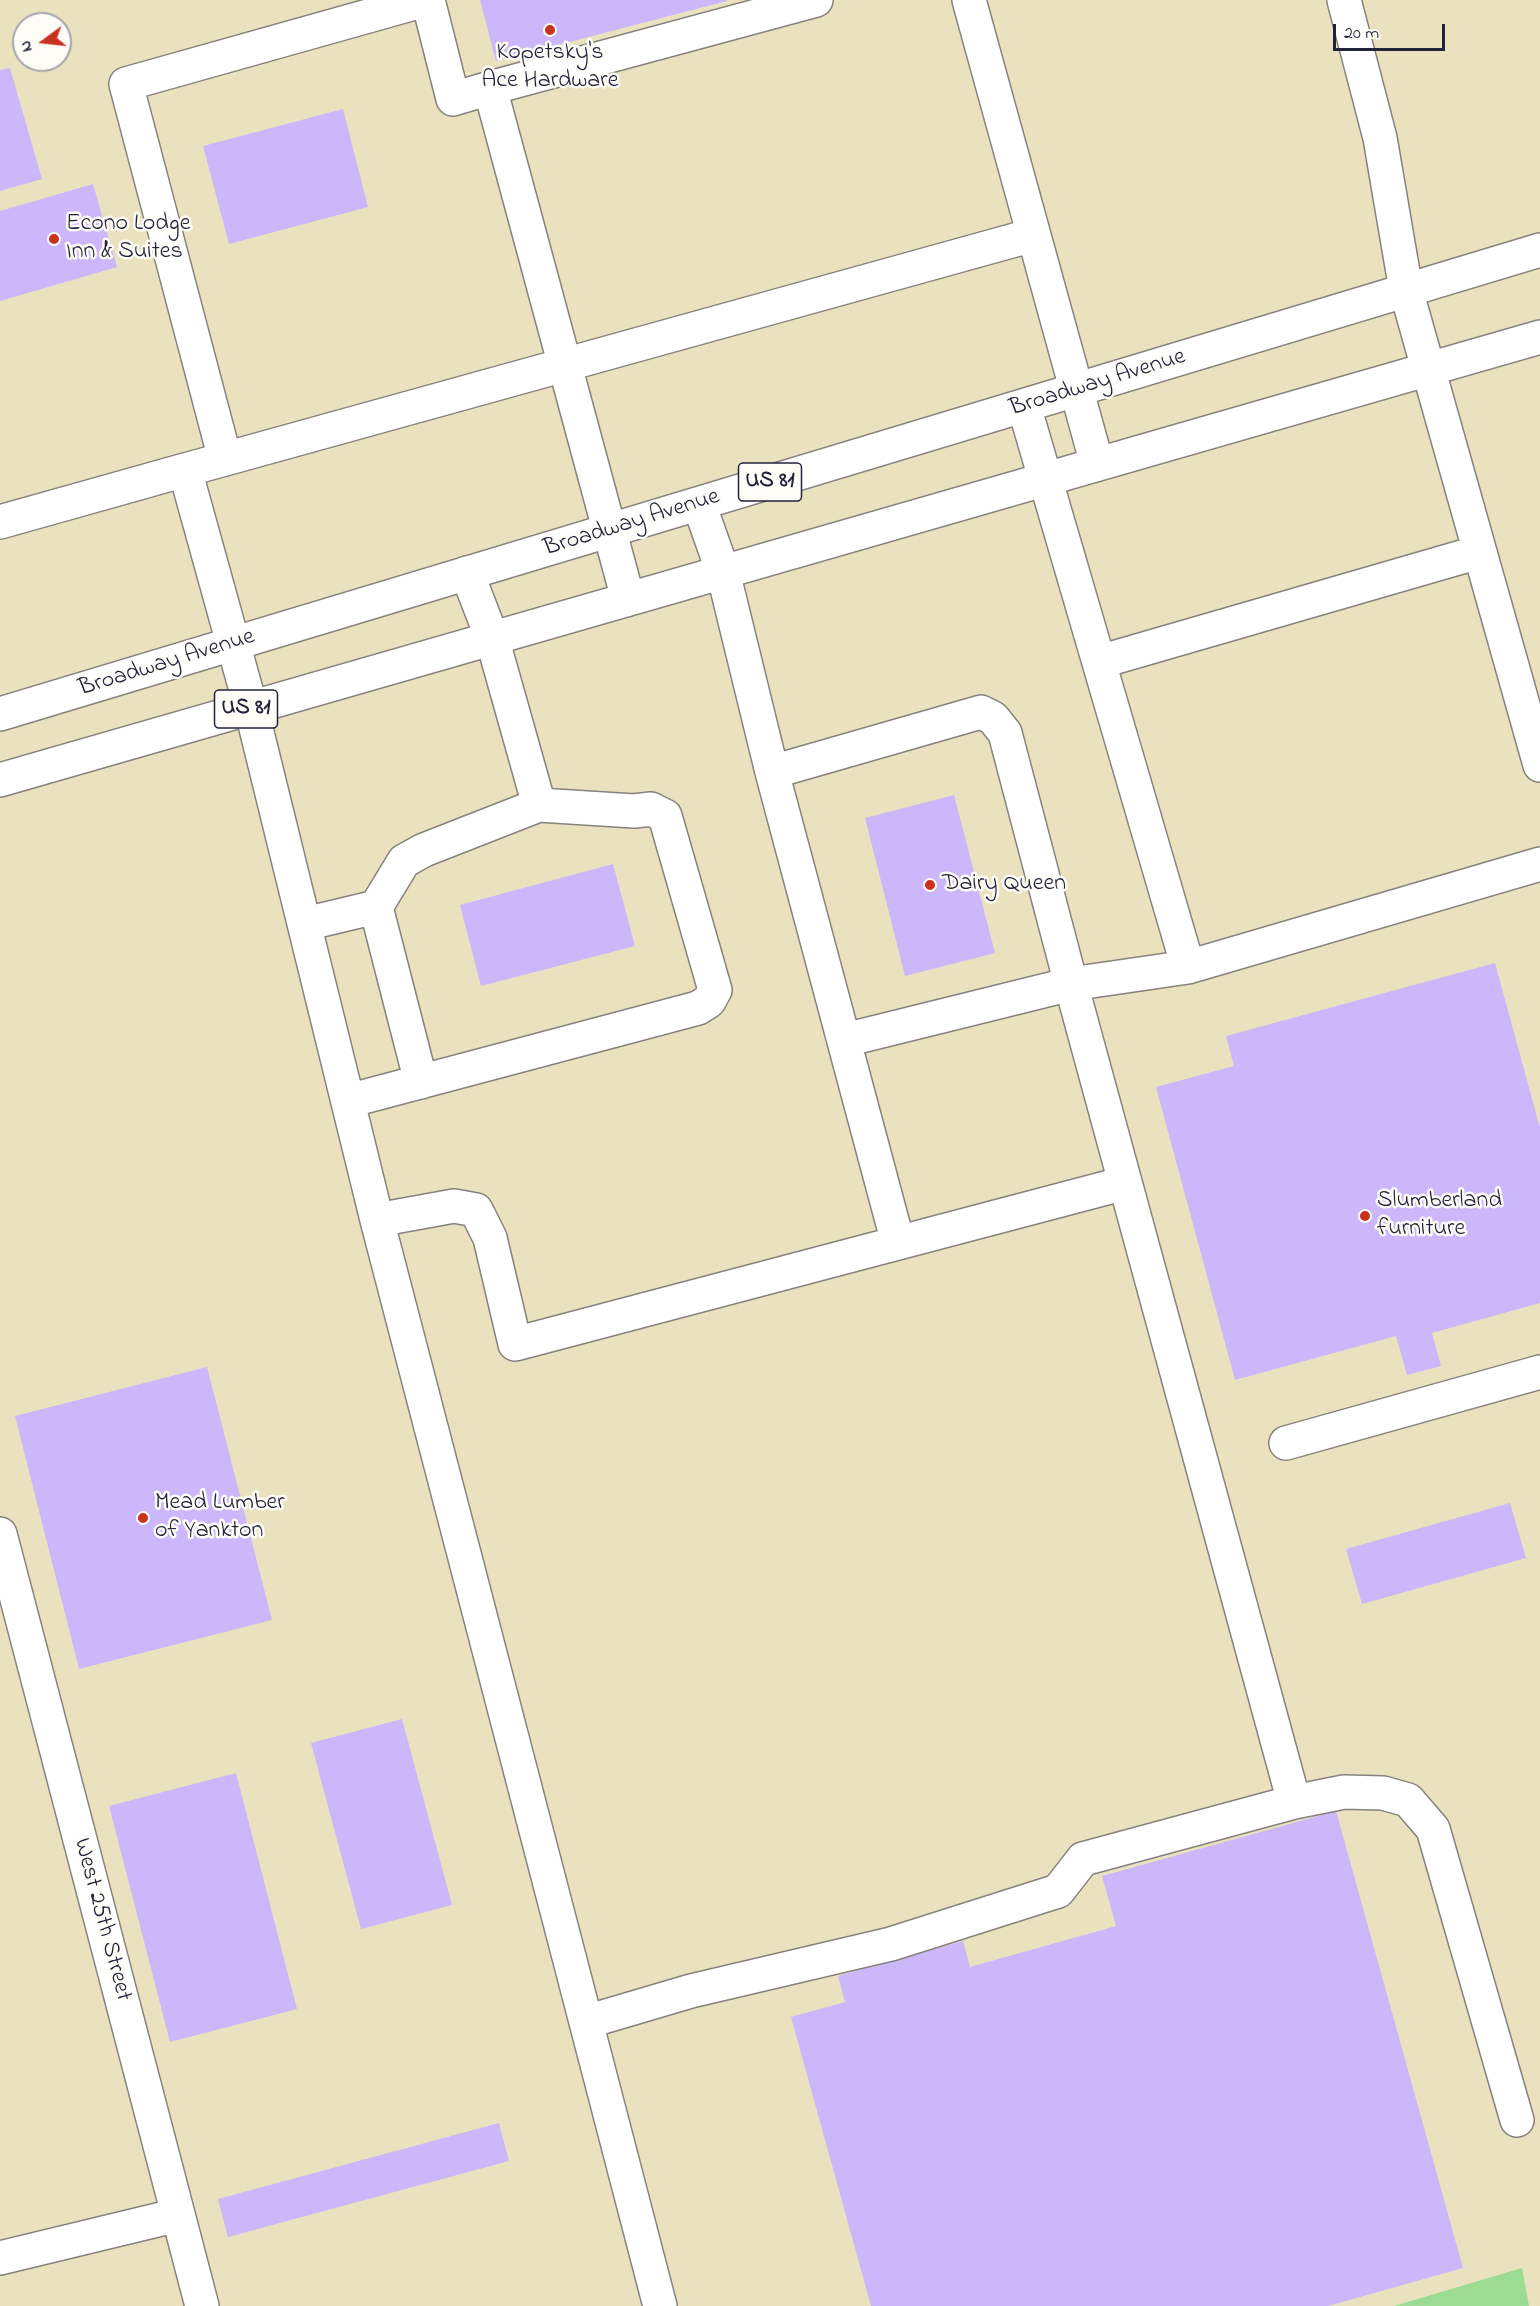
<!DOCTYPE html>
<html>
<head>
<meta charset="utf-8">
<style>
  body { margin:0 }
  #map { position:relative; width:1540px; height:2306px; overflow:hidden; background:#eae2bf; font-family:"Indie Flower",sans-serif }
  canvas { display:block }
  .north { position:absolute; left:12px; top:12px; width:60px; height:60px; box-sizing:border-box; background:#fdfcf7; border:2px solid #a5a5ac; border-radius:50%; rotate:255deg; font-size:16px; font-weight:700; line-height:24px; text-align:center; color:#22223b }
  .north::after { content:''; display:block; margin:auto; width:21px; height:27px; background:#c8321e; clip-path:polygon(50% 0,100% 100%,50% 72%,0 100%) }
  .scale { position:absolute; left:1333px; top:24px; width:112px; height:27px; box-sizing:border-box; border:3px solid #22223b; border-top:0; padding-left:8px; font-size:18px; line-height:21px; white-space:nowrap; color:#22223b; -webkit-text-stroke:4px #fdfcf7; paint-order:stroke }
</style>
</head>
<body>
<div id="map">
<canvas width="1540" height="2306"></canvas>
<div class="north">N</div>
<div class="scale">20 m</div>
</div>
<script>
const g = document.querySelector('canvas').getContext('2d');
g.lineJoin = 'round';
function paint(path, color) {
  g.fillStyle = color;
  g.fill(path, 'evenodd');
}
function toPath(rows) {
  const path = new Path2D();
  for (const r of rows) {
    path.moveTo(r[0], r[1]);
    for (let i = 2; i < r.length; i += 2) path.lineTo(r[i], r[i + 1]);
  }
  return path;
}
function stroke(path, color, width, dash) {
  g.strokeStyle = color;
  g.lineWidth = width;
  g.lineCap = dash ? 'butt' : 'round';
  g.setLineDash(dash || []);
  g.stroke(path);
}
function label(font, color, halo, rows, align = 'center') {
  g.font = font + ' "Indie Flower",sans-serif';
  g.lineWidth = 5;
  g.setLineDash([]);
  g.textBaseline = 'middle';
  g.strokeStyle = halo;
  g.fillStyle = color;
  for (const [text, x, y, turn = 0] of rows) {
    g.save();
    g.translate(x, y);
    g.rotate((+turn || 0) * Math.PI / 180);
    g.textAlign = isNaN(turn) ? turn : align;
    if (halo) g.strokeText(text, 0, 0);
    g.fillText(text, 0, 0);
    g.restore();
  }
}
const green = toPath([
  [1522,2268,1529,2306,1394,2306]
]);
const building = toPath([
  [480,0,727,0,727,1,496,61],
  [10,68,42,179,0,191,0,70],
  [343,109,368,207,229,244,203,146],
  [93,184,117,267,0,301,0,211],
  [954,795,995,953,905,976,865,818],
  [613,864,635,946,481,986,460,905],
  [1495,963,1540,1128,1540,1303,1432,1333,1441,1366,1407,1375,1396,1336,1235,1380,1156,1087,1234,1066,1226,1036],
  [207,1367,272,1620,79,1669,15,1416],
  [1510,1503,1526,1558,1362,1604,1346,1549],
  [402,1719,452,1905,361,1929,311,1743],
  [236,1773,297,2009,170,2042,109,1806],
  [1336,1811,1463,2268,1328,2306,871,2306,791,2017,845,2002,838,1976,963,1941,970,1967,1116,1926,1102,1876],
  [499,2123,509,2161,228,2237,218,2199]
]);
const minor = toPath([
  [425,0,126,84,225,459,1033,235],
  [428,0,453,99,490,88],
  [969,0,1097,464],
  [1344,0,1380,138,1406,290,1540,765],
  [1024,406,1188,967],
  [225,459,185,470,251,708,377,1220,454,1206,476,1210,490,1238,515,1344,1125,1183],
  [699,504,723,572,772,772,898,1243],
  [0,522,185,470],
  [628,599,490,88,816,0],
  [1099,662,1479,552],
  [772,772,981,712,993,718,1005,733,1071,984,1294,1802],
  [376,907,404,861,424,850,539,805],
  [305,924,376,907,421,1082],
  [845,1040,1071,984,1188,967,1540,864],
  [348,1101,698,1008,709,1001,715,990,665,816,651,809,634,811,539,805,492,638,467,573],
  [377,1220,586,2022,691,1991,891,1944,1058,1891,1083,1859,1294,1802,1344,1792,1383,1793,1408,1800,1433,1829,1517,2120],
  [1286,1443,1540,1372],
  [0,1534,202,2306],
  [586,2022,660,2306],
  [0,2258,178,2215]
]);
const highway = toPath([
  [0,714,1540,250],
  [0,780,1540,337]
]);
const markers = [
  [550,30,6,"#c8321e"],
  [54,239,6,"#c8321e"],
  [930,885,6,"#c8321e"],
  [1365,1216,6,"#c8321e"],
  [143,1518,6,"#c8321e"]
];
const shields = [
  [770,482,63],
  [246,709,63]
];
const shieldNames = [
  ["US 81",770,482],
  ["US 81",246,709]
];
const poiNames = [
  ["Kopetsky's",550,54,"center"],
  ["Ace Hardware",550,82,"center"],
  ["Econo Lodge",66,225],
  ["Inn & Suites",66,253],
  ["Dairy Queen",942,885],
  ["Slumberland",1377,1202],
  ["furniture",1377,1230],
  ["Mead Lumber",155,1504],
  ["of Yankton",155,1532]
];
const streetNames = [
  ["Broadway Avenue",1098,384,-17],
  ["Broadway Avenue",632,524,-17],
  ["Broadway Avenue",167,664,-17],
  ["West 25th Street",101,1920,75]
];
paint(green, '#9cdc92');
paint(building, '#cbb7fa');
stroke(minor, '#86827d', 36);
stroke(highway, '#86827d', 36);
stroke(minor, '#fff', 33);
stroke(highway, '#fff', 33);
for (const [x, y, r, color] of markers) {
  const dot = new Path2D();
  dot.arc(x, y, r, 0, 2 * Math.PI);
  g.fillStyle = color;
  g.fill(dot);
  stroke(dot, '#fdfcf7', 2);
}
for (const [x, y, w] of shields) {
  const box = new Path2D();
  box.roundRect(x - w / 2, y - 19, w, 38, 4.5);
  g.fillStyle = '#fdfcf7';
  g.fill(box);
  stroke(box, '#22223b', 1.5);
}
label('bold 22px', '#22223b', null, shieldNames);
label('24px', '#22223b', '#fdfcf7', poiNames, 'left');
label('24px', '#22223b', '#fdfcf7', streetNames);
</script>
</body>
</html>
